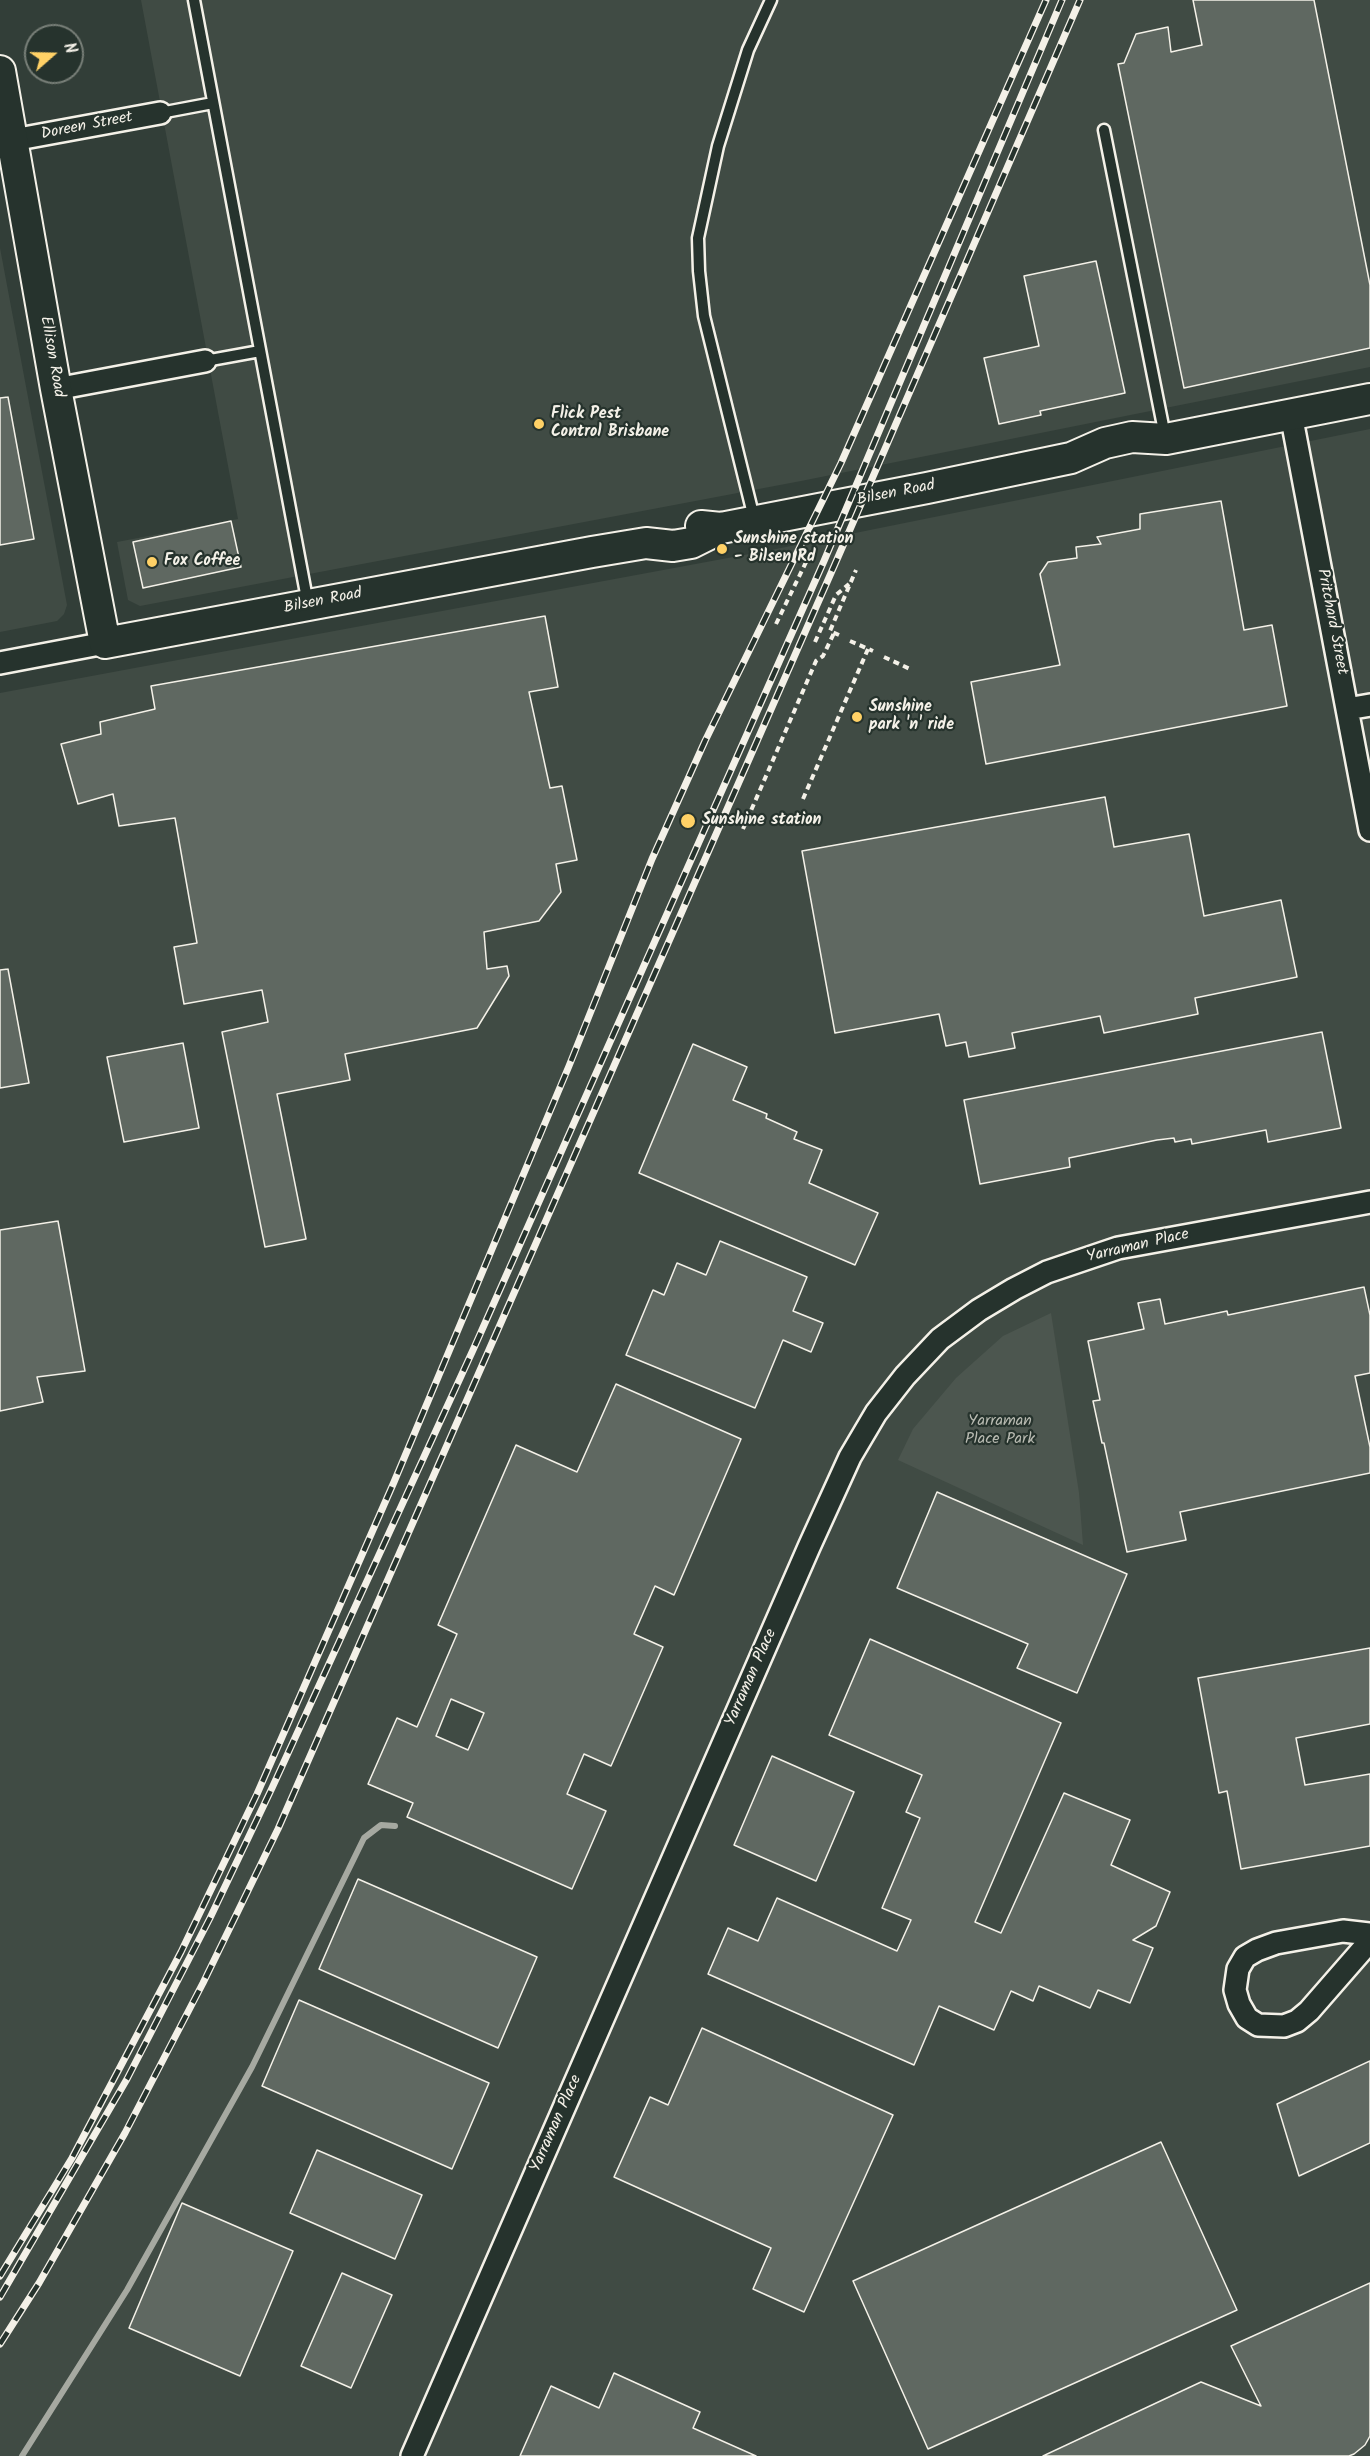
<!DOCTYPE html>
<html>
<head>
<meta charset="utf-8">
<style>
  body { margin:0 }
  #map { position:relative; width:1370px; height:2456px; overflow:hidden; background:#323e38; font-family:Kalam,sans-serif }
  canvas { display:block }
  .north { position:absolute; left:24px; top:24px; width:60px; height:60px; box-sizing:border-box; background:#26332d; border:2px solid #787f78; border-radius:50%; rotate:70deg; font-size:16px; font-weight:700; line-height:24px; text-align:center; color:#f4f1e8 }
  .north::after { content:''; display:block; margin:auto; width:21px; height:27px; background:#ffd166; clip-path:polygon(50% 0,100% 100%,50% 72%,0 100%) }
</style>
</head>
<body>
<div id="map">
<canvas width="1370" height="2456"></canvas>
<div class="north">N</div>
</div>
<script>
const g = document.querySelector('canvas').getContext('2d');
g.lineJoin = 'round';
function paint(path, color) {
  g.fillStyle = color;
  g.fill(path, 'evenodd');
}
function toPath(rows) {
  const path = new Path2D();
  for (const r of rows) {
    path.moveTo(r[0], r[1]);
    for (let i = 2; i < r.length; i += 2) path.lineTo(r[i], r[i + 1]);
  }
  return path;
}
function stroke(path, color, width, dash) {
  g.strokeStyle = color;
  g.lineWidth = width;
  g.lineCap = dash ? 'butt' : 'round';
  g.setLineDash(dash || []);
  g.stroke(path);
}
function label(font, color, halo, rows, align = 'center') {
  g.font = font + ' Kalam,sans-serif';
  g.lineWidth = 4.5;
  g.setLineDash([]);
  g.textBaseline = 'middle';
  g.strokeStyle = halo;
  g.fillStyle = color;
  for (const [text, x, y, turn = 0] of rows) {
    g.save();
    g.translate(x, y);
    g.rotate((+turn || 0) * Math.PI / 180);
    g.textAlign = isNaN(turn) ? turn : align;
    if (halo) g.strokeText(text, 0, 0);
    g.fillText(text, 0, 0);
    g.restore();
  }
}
const built = toPath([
  [141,0,1370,0,1370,367,801,481,140,606,128,600,117,542,238,519],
  [0,248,67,605,64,614,57,621,0,632],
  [1370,429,1370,2456,0,2456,0,693,771,550]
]);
const green = toPath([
  [1051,1313,1079,1493,1083,1545,898,1460,913,1429,956,1378,1003,1336]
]);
const stream = toPath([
  [22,2456,127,2290,252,2067,364,1838,381,1825,395,1826]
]);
const building = toPath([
  [1193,0,1314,0,1370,285,1370,348,1184,388,1118,64,1124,63,1136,34,1168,27,1171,52,1202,45,1193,0],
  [1096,261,1125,393,1040,411,1041,415,999,424,984,358,1039,346,1024,276,1096,261],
  [8,397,34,539,0,545,0,398,8,397],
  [1221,501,1244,630,1272,625,1287,706,986,764,971,682,1060,665,1040,574,1048,562,1077,558,1076,547,1101,544,1097,537,1140,529,1140,514,1221,501],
  [231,521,241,567,143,588,133,542,231,521],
  [545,616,558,687,529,692,550,788,562,786,577,860,556,864,561,892,539,921,484,932,487,969,507,966,509,976,477,1028,345,1054,350,1080,277,1094,306,1239,265,1247,222,1032,268,1022,262,990,184,1004,174,947,197,943,175,818,119,826,113,794,78,804,61,744,101,734,100,722,155,709,151,686,545,616],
  [1105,797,1114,847,1189,834,1204,916,1281,900,1297,977,1195,998,1198,1014,1104,1033,1100,1016,1012,1033,1015,1048,969,1057,966,1042,946,1046,939,1014,835,1033,802,851,1105,797],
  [8,969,29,1083,0,1088,0,970,8,969],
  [1322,1032,1341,1128,1268,1142,1266,1130,1192,1144,1191,1139,1175,1142,1174,1138,1157,1140,1069,1158,1070,1167,980,1184,964,1100,1322,1032],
  [183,1043,199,1128,124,1142,107,1057,183,1043],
  [693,1044,747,1067,733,1100,767,1114,766,1118,797,1132,794,1139,822,1150,809,1183,878,1213,855,1265,639,1173,693,1044],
  [58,1221,85,1371,37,1377,43,1402,0,1411,0,1230,58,1221],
  [720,1241,807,1277,793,1311,823,1323,811,1352,783,1340,755,1408,626,1355,653,1290,664,1295,677,1263,706,1275,720,1241],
  [1364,1287,1370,1315,1370,1373,1355,1376,1370,1447,1370,1473,1180,1512,1186,1540,1127,1552,1104,1443,1102,1443,1093,1401,1100,1400,1088,1341,1144,1329,1138,1303,1160,1299,1165,1324,1227,1311,1228,1315,1364,1287],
  [616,1384,741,1439,674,1595,655,1586,634,1634,663,1647,611,1766,584,1754,567,1794,606,1811,572,1889,407,1817,413,1803,368,1784,397,1718,417,1727,457,1634,438,1625,516,1445,577,1472,616,1384],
  [451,1699,484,1713,468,1750,436,1736,451,1699],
  [937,1492,1127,1574,1077,1693,1017,1668,1028,1644,897,1588,937,1492],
  [870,1639,1061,1723,975,1922,1001,1933,1064,1793,1130,1820,1111,1865,1170,1892,1156,1926,1133,1940,1153,1948,1130,2003,1098,1990,1090,2008,1039,1986,1033,2001,1011,1991,994,2030,939,2006,914,2065,708,1974,728,1928,758,1941,777,1898,897,1951,911,1920,882,1908,920,1818,906,1812,922,1775,829,1735,870,1639],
  [1370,1648,1370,1724,1296,1738,1305,1785,1370,1774,1370,1846,1241,1869,1227,1791,1219,1793,1198,1678,1370,1648],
  [772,1756,854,1792,816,1881,734,1845,772,1756],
  [358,1879,537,1957,498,2048,319,1969,358,1879],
  [299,2000,489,2083,452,2169,262,2086,299,2000],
  [702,2028,893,2115,804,2312,753,2289,771,2248,614,2177,650,2097,668,2105,702,2028],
  [1370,2061,1370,2143,1299,2176,1277,2104,1370,2061],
  [1161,2142,1237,2310,928,2449,853,2281,1161,2142],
  [317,2150,422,2195,395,2259,290,2213,317,2150],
  [182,2203,293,2251,240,2376,129,2328,182,2203],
  [342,2273,392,2295,351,2388,301,2366,342,2273],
  [1370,2283,1370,2436,1365,2445,1354,2454,1349,2456,1043,2456,1201,2382,1261,2406,1231,2346,1370,2283],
  [614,2373,700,2412,693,2428,756,2456,520,2456,551,2386,599,2408,614,2373]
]);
const path = toPath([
  [776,624,809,556],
  [839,635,830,631,856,570],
  [850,641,873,651],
  [815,642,836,595,849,584],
  [884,657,910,669],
  [803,799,868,649],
  [743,829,816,661,823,656,834,633]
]);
const lane = toPath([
  [194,0,308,604],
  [160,113,213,103],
  [1104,130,1165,436],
  [205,361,260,351],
  [754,518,704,316,699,271,698,238,718,146,748,50,771,0]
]);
const street = toPath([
  [13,140,160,113],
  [56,389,205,361],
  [1291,414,1370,830],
  [0,663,105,643],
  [1347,709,1370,705],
  [1370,1934,1343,1931,1276,1943,1257,1950,1245,1957,1238,1969,1235,1990,1239,2004,1247,2018,1258,2025,1284,2026,1297,2021,1309,2011,1370,1941],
  [412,2456,809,1547,850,1457,876,1413,905,1376,940,1339,979,1310,1014,1289,1047,1272,1118,1248,1370,1202]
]);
const secondary = toPath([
  [0,71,56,389,105,643,592,552,646,543,673,546,691,543,721,528],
  [701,526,721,528,927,488,1071,458,1105,443,1132,437,1166,439,1370,399]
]);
const rail = toPath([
  [0,2276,72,2158,181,1952,257,1794,394,1482,569,1066,652,859,705,741,841,463,1046,0],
  [0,2297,127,2079,210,1918,272,1788,473,1350,824,561,1062,0],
  [0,2344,39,2283,125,2133,203,1983,278,1829,835,564,1080,0]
]);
const markers = [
  [539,424,6,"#ffd166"],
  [722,549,6,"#ffd166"],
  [152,562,6,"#ffd166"],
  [857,717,6,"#ffd166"],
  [688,821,8,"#ffd166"]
];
const streetNames = [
  ["Doreen Street",87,127,-11],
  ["Ellison Road",51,357,80],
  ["Bilsen Road",896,494,-11],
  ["Bilsen Road",323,602,-11],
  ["Pritchard Street",1331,622,79],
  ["Yarraman Place",1138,1247,-13],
  ["Yarraman Place",752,1678,-66],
  ["Yarraman Place",557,2124,-66]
];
const poiNames = [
  ["Flick Pest",551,415],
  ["Control Brisbane",551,433],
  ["Sunshine station",734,540],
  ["- Bilsen Rd",734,558],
  ["Fox Coffee",164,562],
  ["Sunshine",869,708],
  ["park 'n' ride",869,726],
  ["Sunshine station",702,821]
];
const parkNames = [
  ["Yarraman",1000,1422],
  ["Place Park",1000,1440]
];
paint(built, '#404b44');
paint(green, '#4c564f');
stroke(stream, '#a6a9a1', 6);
paint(building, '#5f6861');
stroke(building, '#f4f1e8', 1.5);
stroke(lane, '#f4f1e8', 15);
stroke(street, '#f4f1e8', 26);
stroke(secondary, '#f4f1e8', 34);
stroke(path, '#f4f1e8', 4, [6, 4.5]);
stroke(lane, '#26332d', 10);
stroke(street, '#26332d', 21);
stroke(secondary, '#26332d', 30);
stroke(rail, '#f4f1e8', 7);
stroke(rail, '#26332d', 4.5, [14]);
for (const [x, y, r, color] of markers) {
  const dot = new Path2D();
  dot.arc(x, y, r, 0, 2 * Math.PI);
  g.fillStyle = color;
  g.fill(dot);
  stroke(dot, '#26332d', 2);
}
label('16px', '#f4f1e8', '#26332d', streetNames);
label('bold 16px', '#f4f1e8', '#26332d', poiNames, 'left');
label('16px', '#b9bbb2', '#26332d', parkNames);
</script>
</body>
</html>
